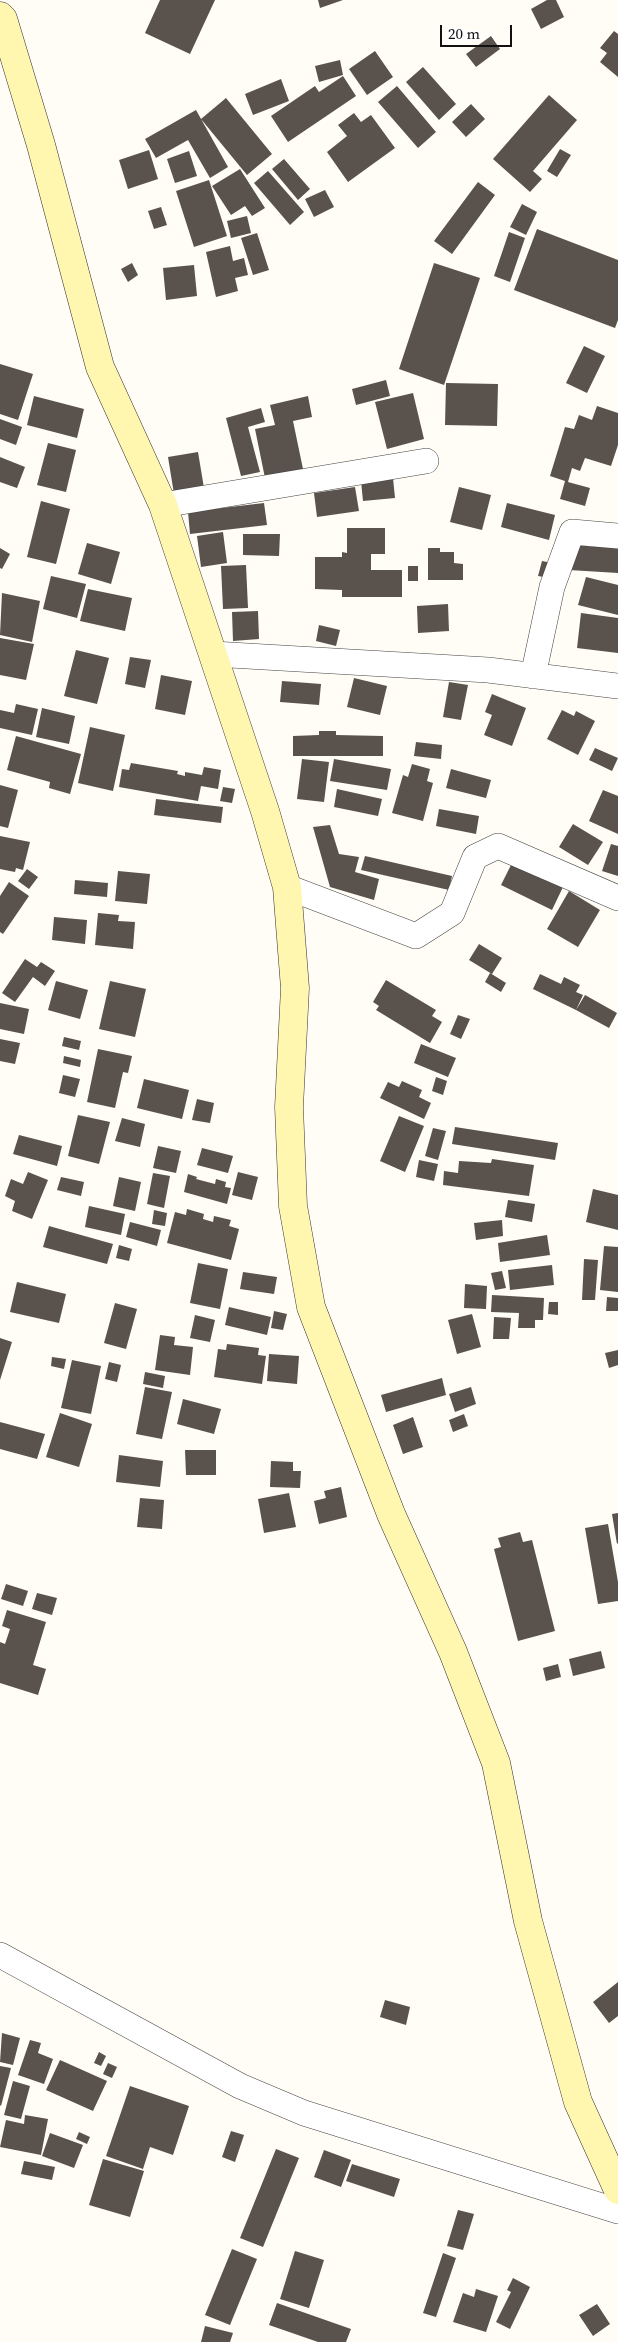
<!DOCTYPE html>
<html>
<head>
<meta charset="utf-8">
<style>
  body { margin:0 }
  #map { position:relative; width:618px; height:2342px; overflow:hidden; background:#fffdf5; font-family:"Source Serif 4",serif }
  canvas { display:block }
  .scale { position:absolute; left:440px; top:25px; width:72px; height:22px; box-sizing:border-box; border:2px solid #111; border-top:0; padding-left:6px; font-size:15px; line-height:18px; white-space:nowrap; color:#111; -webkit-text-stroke:4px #fff; paint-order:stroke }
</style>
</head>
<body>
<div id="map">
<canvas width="618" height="2342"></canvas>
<div class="scale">20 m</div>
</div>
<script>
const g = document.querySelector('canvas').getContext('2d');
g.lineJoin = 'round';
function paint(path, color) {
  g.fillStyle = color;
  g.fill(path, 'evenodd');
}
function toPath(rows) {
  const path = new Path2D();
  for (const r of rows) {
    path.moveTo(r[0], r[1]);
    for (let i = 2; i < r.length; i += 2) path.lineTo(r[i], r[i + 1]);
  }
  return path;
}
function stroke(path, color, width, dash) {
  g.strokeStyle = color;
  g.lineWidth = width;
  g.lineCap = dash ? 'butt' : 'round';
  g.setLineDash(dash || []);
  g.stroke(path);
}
const building = toPath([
  [160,0,215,0,190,54,145,33],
  [318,0,343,0,320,8],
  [547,0,556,0,564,17,541,29,531,9],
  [614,31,618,34,618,77,600,62,607,53,600,48],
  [491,36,500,49,476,67,466,54],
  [375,51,393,77,367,95,349,69],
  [340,60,343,75,319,82,315,66],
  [423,67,456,104,439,120,406,82],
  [343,76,356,96,288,142,271,116,315,86,319,92],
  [281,79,289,101,253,115,245,94],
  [397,86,436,132,418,148,378,102],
  [549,95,577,120,533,171,542,179,530,192,493,159],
  [226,98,272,154,247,175,201,119],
  [471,104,485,119,466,137,452,122],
  [196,110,228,167,210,178,188,140,156,158,145,139],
  [354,113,361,122,371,115,395,148,348,182,327,152,347,136,338,125],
  [560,149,571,155,557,177,547,171],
  [149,150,158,179,128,189,119,160],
  [189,151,197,176,175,183,167,159],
  [284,159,310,189,298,200,272,169],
  [240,169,265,208,252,216,245,206,231,215,212,186],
  [268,171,304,212,290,225,254,183],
  [209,180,227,236,194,247,176,191],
  [478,182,495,195,452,254,434,241],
  [325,190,334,207,314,217,305,199],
  [522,204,537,212,526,235,510,227],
  [161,207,167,225,154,229,148,211],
  [247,216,251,233,231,238,227,221],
  [537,229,618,260,618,320,615,328,514,290],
  [509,232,525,238,510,282,494,276],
  [257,233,269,270,253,275,241,238],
  [230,246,233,261,244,258,248,275,235,278,238,291,216,297,206,252],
  [132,263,138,275,128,282,121,269],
  [434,263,480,278,444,385,399,369],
  [194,265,197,296,166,300,163,268],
  [584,346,605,356,587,393,566,383],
  [0,364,33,374,18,420,0,414],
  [386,380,390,396,356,405,352,389],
  [446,383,498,384,497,426,445,425],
  [413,393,424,439,387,449,375,402],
  [34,396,84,409,77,438,27,425],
  [308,396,312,417,293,421,303,469,265,478,255,429,275,425,270,405],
  [597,406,618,413,618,445,611,466,585,458,580,471,572,468,568,482,590,488,585,506,560,499,565,481,550,476,565,427,574,429,579,415,592,420],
  [261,408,265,422,248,427,260,472,241,476,226,418],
  [0,419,22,427,16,445,0,439],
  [48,443,76,450,66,492,37,485],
  [198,452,204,488,174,494,168,457],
  [0,457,25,467,17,488,0,482],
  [393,478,395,498,363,501,361,481],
  [355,487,359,511,317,517,314,493],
  [459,487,491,495,482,530,450,522],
  [41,501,70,509,56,564,27,557],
  [264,503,267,525,190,534,188,512],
  [507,503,555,515,549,540,501,527],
  [347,528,385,528,385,554,371,554,371,570,402,570,402,597,342,597,342,590,315,589,315,557,342,557,342,552,347,553],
  [223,532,227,563,201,567,197,536],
  [243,534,280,534,279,556,243,555],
  [87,543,120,552,111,584,78,574],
  [570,545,618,548,618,573,569,570],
  [0,548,10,554,2,569,0,568],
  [428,548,440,548,440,552,454,552,454,563,463,564,463,580,428,580],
  [542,561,552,563,549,578,538,576],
  [246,565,248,608,223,609,221,566],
  [408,566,418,566,418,581,408,581],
  [51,576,86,584,77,618,43,609],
  [586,577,618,585,618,615,578,605],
  [88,589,132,598,125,631,80,621],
  [2,593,40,601,32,642,0,635],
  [448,604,449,631,418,633,417,606],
  [258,611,259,639,233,641,232,612],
  [581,613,618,618,618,653,577,648],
  [319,625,340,630,336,646,316,641],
  [0,638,34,644,26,680,0,675],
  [76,650,109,658,97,704,64,696],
  [130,657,151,660,145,688,125,684],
  [161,675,192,681,185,715,155,709],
  [354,678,387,686,380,715,347,707],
  [282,681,321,684,319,705,280,702],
  [449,682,468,685,461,720,443,717],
  [492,694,526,708,512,746,484,735,492,715,485,712],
  [16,704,38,709,32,735,0,728,0,710,14,713],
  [42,708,75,716,69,744,36,737],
  [562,710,574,716,576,711,595,721,578,755,547,739],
  [90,727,125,735,113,791,78,783],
  [319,731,336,731,336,735,383,736,383,756,293,756,293,736,319,735],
  [16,736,81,754,70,794,49,788,50,782,7,770],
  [416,742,442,745,441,759,414,756],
  [595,748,618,758,612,771,589,760],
  [302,759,329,762,324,802,297,799],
  [334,759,391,769,387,790,330,781],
  [131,763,178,771,177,774,185,776,185,772,202,775,204,767,221,770,218,789,201,786,198,801,119,787,122,769,129,770],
  [412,764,430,769,427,781,433,783,423,821,392,813,403,775,408,777],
  [451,769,491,780,486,798,446,788],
  [0,785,18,790,8,828,0,826],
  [223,787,235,789,232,803,220,801],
  [337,789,382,799,378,816,334,807],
  [603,790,618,796,618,834,589,821],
  [156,799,223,807,221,823,154,815],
  [439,809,479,816,476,834,436,826],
  [573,824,603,842,588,865,559,847],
  [330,825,339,854,359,857,355,872,379,879,374,900,330,887,313,827],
  [0,836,30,842,23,870,16,868,15,872,0,869],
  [611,844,618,846,618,876,602,871],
  [365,856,452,876,449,890,361,870],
  [512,863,563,887,552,910,501,885],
  [27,869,38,877,29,889,18,881],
  [118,871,150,874,147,904,115,901],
  [75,880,108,883,107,897,74,894],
  [9,882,29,896,3,934,0,932,0,896],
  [569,891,600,910,578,947,547,929],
  [98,913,119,915,118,921,135,922,133,949,95,945],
  [54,917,87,920,85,944,52,940],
  [479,944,502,958,492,974,469,960],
  [25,959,37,967,41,962,55,971,45,986,33,977,15,1002,2,993],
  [490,973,506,983,501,992,485,982],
  [540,974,561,984,564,977,580,985,576,992,583,995,576,1010,533,989],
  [386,980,436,1010,432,1016,442,1022,430,1043,376,1010,379,1006,373,1002],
  [56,981,88,990,80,1019,48,1010],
  [110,981,146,989,135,1037,99,1029],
  [585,995,617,1013,609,1028,576,1010],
  [0,1003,29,1009,24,1034,0,1029],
  [458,1015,470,1019,461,1039,450,1034],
  [64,1037,81,1041,79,1050,62,1046],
  [0,1039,20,1043,15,1064,0,1061],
  [421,1044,456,1058,448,1077,414,1063],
  [98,1049,132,1056,128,1073,123,1072,115,1108,87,1102],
  [64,1056,81,1060,80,1067,63,1063],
  [63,1075,80,1079,75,1097,59,1093],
  [436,1077,447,1081,443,1095,432,1091],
  [144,1079,189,1090,182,1119,137,1108],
  [402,1081,422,1090,419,1097,431,1103,424,1119,380,1098,388,1082,399,1087],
  [197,1099,214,1103,210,1123,192,1120],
  [78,1115,110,1122,99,1164,68,1156],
  [399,1116,424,1126,405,1172,380,1161],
  [122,1118,145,1124,140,1147,115,1141],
  [455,1127,558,1143,555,1160,452,1144],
  [433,1128,446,1131,438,1160,425,1156],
  [19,1135,62,1146,57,1166,13,1154],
  [158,1146,181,1151,176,1173,153,1168],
  [202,1148,233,1156,228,1173,197,1165],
  [492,1159,534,1165,529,1196,443,1185,444,1171,458,1173,459,1161,491,1163],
  [419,1160,438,1164,434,1181,416,1177],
  [28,1172,48,1180,32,1219,12,1211,15,1201,5,1196,11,1179,23,1184],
  [238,1172,258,1177,252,1200,232,1195],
  [153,1173,170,1176,164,1208,147,1204],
  [188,1174,197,1177,196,1179,215,1184,216,1179,226,1182,225,1187,231,1188,227,1204,184,1192],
  [61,1177,84,1182,81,1196,57,1190],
  [119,1177,141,1182,135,1211,113,1206],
  [593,1189,618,1195,618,1230,586,1222],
  [508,1200,535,1204,532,1222,505,1217],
  [89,1206,125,1214,121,1235,85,1227],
  [187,1209,204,1214,203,1219,213,1222,214,1216,231,1220,229,1226,239,1229,231,1260,167,1243,175,1212,186,1215],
  [154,1210,167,1213,165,1226,152,1224],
  [502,1220,503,1236,476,1240,474,1223],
  [130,1222,161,1230,157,1246,126,1237],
  [49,1226,113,1244,107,1264,43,1247],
  [547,1235,550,1255,500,1262,498,1243],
  [119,1245,132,1249,129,1261,116,1258],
  [604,1246,618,1247,618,1292,600,1290],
  [584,1259,598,1260,595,1300,582,1300],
  [198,1263,228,1269,220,1309,190,1303],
  [552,1265,554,1285,510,1290,508,1270],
  [502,1271,506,1288,495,1290,491,1273],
  [243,1272,277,1277,274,1294,240,1289],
  [17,1282,66,1294,59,1323,10,1312],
  [465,1284,487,1286,486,1309,464,1308],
  [492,1295,544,1298,543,1320,535,1320,535,1328,518,1328,519,1313,491,1312],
  [607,1297,618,1298,618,1311,606,1311],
  [549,1302,558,1302,558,1315,548,1314],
  [115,1303,137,1309,126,1349,104,1343],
  [229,1307,271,1317,267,1335,225,1325],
  [274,1311,287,1314,283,1330,271,1328],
  [472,1314,481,1347,457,1354,448,1320],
  [195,1315,215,1320,210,1342,190,1338],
  [494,1317,511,1318,509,1339,493,1339],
  [160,1335,175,1337,174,1345,193,1347,190,1375,155,1370],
  [0,1338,12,1342,0,1380],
  [227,1344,259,1348,258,1355,266,1356,262,1384,214,1377,218,1349,226,1350],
  [618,1350,618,1365,609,1368,605,1353],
  [269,1354,299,1356,297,1384,267,1381],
  [52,1357,66,1359,64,1369,51,1366],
  [72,1360,101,1366,91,1414,61,1408],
  [109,1362,121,1365,117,1382,105,1379],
  [145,1372,165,1376,163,1388,143,1384],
  [442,1378,446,1395,386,1412,381,1395],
  [145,1387,172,1392,162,1439,136,1434],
  [471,1387,476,1404,455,1412,449,1394],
  [183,1399,221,1409,214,1434,177,1424],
  [60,1413,92,1424,79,1467,46,1457],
  [464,1414,468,1426,453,1432,449,1420],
  [413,1417,423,1447,403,1454,393,1425],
  [0,1422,45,1434,37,1459,0,1449],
  [185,1450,216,1450,216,1475,186,1475],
  [119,1455,163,1461,160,1487,116,1482],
  [271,1461,293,1462,293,1471,301,1471,300,1488,270,1487],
  [341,1487,347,1517,319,1524,314,1501,326,1498,324,1491],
  [289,1493,296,1527,264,1533,258,1499],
  [140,1498,164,1500,162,1529,137,1527],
  [618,1513,618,1543,617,1544,612,1514],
  [608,1524,618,1582,618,1601,598,1604,585,1528],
  [520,1532,523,1542,532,1540,555,1631,518,1641,494,1549,501,1547,498,1538],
  [6,1584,28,1591,23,1606,1,1599],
  [37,1593,57,1598,52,1615,32,1609],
  [7,1610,46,1622,33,1665,46,1669,38,1695,0,1683,0,1642,5,1644,10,1629,2,1626],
  [601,1651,605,1668,573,1676,569,1659],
  [558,1664,561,1677,546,1681,543,1668],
  [618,1982,618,2016,609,2023,593,2002],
  [385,2000,410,2007,406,2025,380,2017],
  [2,2033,20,2038,13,2065,0,2062],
  [30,2040,41,2043,38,2053,53,2059,44,2084,18,2075],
  [99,2052,106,2056,101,2066,94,2063],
  [60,2060,107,2081,93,2111,46,2090],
  [108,2063,117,2067,112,2078,103,2074],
  [0,2066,11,2068,1,2106,0,2105],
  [13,2081,30,2086,21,2119,4,2115],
  [130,2086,189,2106,173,2155,150,2147,143,2169,106,2156],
  [25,2115,48,2119,41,2155,0,2147,6,2120,24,2124],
  [231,2131,244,2135,235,2162,222,2157],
  [79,2132,90,2137,87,2144,76,2139],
  [50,2133,83,2145,74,2168,42,2156],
  [276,2149,299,2158,263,2247,240,2238],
  [324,2150,351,2160,341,2187,314,2177],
  [103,2159,144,2171,130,2217,89,2205],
  [24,2161,55,2167,52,2180,21,2174],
  [352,2164,400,2179,394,2197,346,2181],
  [458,2210,474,2214,463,2250,447,2246],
  [232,2249,257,2259,230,2325,205,2315],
  [295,2251,324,2260,309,2308,280,2299],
  [443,2253,456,2258,436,2317,423,2313],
  [513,2278,530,2287,510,2329,496,2322,511,2292,507,2290],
  [476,2289,498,2296,486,2332,453,2322,463,2293,474,2297],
  [277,2303,351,2329,346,2342,318,2342,269,2325],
  [597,2304,610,2324,593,2336,579,2315],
  [205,2326,233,2333,230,2342,201,2342]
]);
const street = toPath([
  [163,505,426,461],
  [213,654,488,670,618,686],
  [533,676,552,587,572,532,618,536],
  [287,887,416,936,452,913,475,857,498,846,618,898],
  [0,1955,240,2086,304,2113,618,2211]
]);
const secondary = toPath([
  [0,16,3,19,41,145,100,367,163,505,265,811,287,887,295,988,289,1107,293,1206,311,1307,391,1514,453,1652,496,1763,528,1921,578,2102,618,2190]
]);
paint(building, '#5a524d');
stroke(street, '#444', 26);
stroke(secondary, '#333', 29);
stroke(street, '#fff', 25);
stroke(secondary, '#fff6b0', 28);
</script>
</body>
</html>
